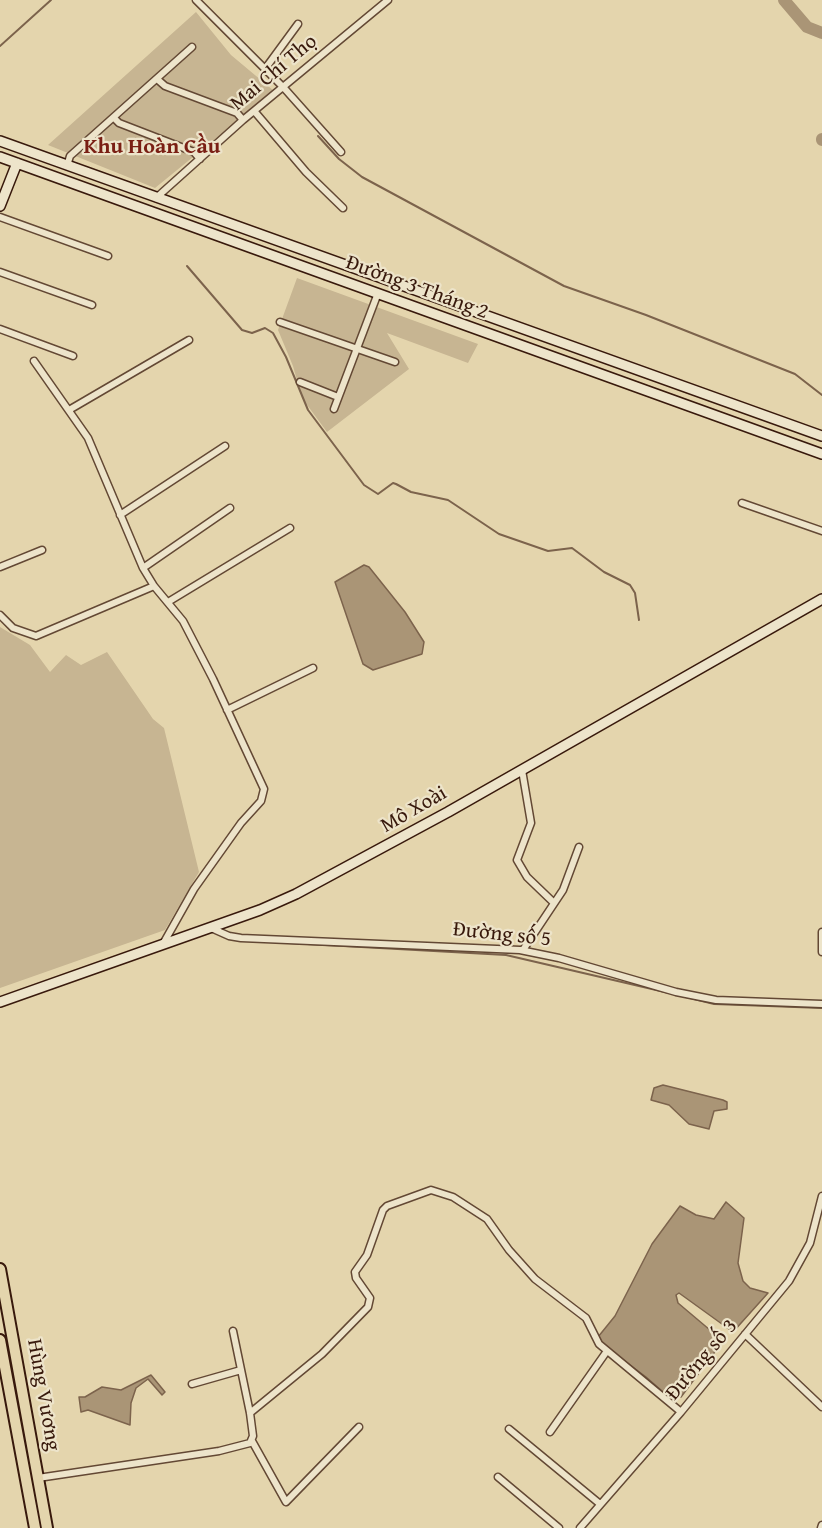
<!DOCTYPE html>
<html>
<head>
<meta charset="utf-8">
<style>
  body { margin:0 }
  canvas { display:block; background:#e4d5ad }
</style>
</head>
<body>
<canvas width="822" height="1528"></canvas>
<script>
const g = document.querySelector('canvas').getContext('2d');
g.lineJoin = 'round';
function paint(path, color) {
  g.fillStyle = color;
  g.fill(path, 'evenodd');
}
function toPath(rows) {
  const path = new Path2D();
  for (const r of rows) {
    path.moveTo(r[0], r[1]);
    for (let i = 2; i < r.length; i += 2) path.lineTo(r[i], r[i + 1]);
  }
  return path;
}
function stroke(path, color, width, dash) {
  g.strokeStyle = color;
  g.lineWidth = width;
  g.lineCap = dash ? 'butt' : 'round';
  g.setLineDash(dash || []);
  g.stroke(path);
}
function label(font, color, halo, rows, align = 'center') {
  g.font = font + ' "Gentium Book Plus",serif';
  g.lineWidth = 4.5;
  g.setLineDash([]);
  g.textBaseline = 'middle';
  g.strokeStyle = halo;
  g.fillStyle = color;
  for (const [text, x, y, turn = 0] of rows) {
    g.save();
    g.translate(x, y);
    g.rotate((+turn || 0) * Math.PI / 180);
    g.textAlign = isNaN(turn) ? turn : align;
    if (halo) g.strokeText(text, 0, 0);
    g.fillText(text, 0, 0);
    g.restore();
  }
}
const green = toPath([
  [196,12,231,55,274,91,155,188,48,145],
  [297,278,478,344,468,363,387,333,409,369,327,432,302,398,293,366,278,330],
  [0,627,30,645,50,672,66,655,81,665,107,652,153,719,164,728,199,872,165,930,0,988]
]);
const water = toPath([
  [364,565,369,567,405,612,424,642,422,654,373,670,363,664,335,582,364,565],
  [663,1085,723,1100,727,1102,727,1109,714,1111,709,1129,689,1124,669,1105,651,1100,654,1088,663,1085],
  [726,1202,744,1218,738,1263,743,1281,750,1288,768,1293,733,1332,679,1293,676,1295,678,1303,723,1341,681,1397,670,1398,646,1377,602,1344,598,1337,615,1316,652,1244,680,1206,696,1215,714,1219,726,1202],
  [151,1375,165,1392,162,1395,148,1379,136,1388,131,1403,130,1425,88,1410,81,1412,79,1397,85,1397,102,1387,121,1390,151,1375]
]);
const stream = toPath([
  [0,46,51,0],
  [318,136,339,159,362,177,564,286,646,315,795,374,822,395],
  [187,266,242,330,252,333,265,328,273,333,286,357,308,410,364,485,378,494,393,483,396,484,411,492,448,500,499,534,548,551,572,548,604,572,630,585,635,593,639,620],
  [289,943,506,955,669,993],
  [686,997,714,1004,822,1008]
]);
const river = toPath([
  [784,0,807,27,822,33],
  [822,139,822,140]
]);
const street = toPath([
  [196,0,284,88,341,152],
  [265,69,298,24],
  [157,79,165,86,237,113,243,120],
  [255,112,306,172,343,208],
  [114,118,119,123,194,152,200,159],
  [67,166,70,156,192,47],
  [156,198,243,120,388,0],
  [0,217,108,256],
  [0,272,92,305],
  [280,322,395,362],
  [0,329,73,356],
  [34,361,88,438,143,568,154,586,183,621,213,679,264,789,261,801,241,823,194,889,163,944],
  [300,382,338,397],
  [334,409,378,293],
  [69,410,189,340],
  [742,503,822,531],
  [120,515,225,446],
  [0,567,42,550],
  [143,568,230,508],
  [168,602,290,528],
  [0,615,13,628,36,636,154,586],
  [227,710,313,668],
  [522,770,531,823,517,860,527,877,553,902],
  [211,928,229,936,241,938,520,950,559,958,676,992,716,1000,822,1004],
  [822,932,822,952],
  [523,950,563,890,579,847],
  [745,1334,822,1407],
  [192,1384,241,1370],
  [250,1413,322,1354,368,1307,370,1298,356,1278,355,1272,367,1255,383,1210,387,1206,431,1190,453,1197,487,1219,509,1250,535,1279,586,1318,599,1344,681,1412],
  [509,1429,600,1504],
  [550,1432,607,1351],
  [252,1441,286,1502,359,1427],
  [498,1477,559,1528],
  [38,1478,219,1451,250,1443,253,1436,250,1413,233,1331],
  [580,1528,681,1412,789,1281,810,1243,822,1196],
  [821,1528,822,1525]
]);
const secondary = toPath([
  [0,141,822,436],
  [0,157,822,454],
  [0,206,17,163],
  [0,1002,260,910,296,894,448,812,822,599]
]);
const primary = toPath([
  [0,1269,47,1528],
  [0,1340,35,1528]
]);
const streetNames = [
  ["Mai Chí Thọ",274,73,-40],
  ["Đường 3 Tháng 2",417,288,20],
  ["Mô Xoài",414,810,-30],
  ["Đường số 5",502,935,6],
  ["Đường số 3",702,1360,-50],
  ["Hùng Vương",43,1395,80]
];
const neighbourhoodNames = [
  ["Khu Hoàn Cầu",152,147]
];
paint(green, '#c7b592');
paint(water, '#aa9576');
stroke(water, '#7c634c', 1.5);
stroke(stream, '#7c634c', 2);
stroke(river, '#aa9576', 12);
stroke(street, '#634834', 9);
stroke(secondary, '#38190c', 12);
stroke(primary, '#38190c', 14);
stroke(street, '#ede4ca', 6);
stroke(secondary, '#ede4ca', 9);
stroke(primary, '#e4d5ad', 10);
label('21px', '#38190c', '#ede4ca', streetNames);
label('bold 22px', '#7a1f14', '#ede4ca', neighbourhoodNames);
</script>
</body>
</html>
